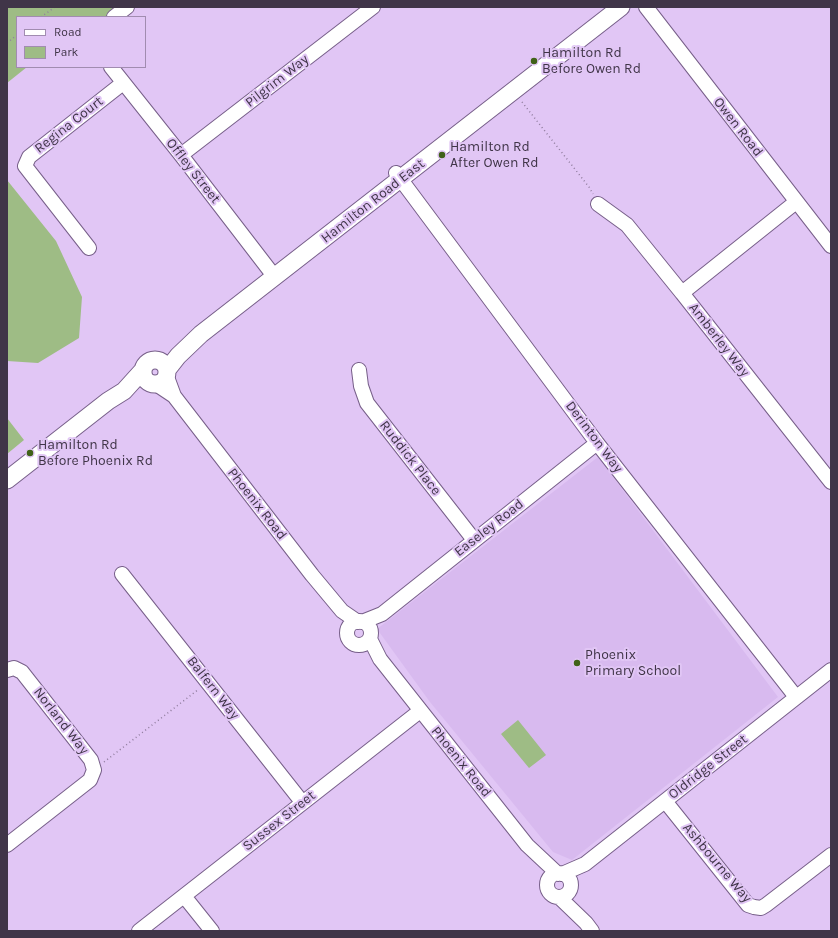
<!DOCTYPE html>
<html>
<head>
<meta charset="utf-8">
<style>
  body { margin:0 }
  #map { position:relative; width:838px; height:938px; overflow:hidden; background:#e1c6f5; font-family:Karla,sans-serif }
  canvas { display:block }
  .frame { position:absolute; inset:0; border:8px solid #403548; pointer-events:none }
  .legend { position:absolute; left:16px; top:16px; width:130px; height:52px; box-sizing:border-box; background:#e1c6f5; border:1px solid #a18cb0; margin:0; padding:5px 7px; list-style:none; font-size:12px; color:#403548 }
  .legend li { display:flex; align-items:center; gap:8px; height:20px }
  .legend b { width:20px; border:1px solid #a18cb0 }
</style>
</head>
<body>
<div id="map">
<canvas width="838" height="938"></canvas>
<div class="frame"></div>
<ul class="legend">
<li><b style="height:5px;background:#fff"></b>Road</li>
<li><b style="height:11px;background:#9ebc85"></b>Park</li>
</ul>
</div>
<script>
const g = document.querySelector('canvas').getContext('2d');
g.lineJoin = 'round';
function paint(path, color) {
  g.fillStyle = color;
  g.fill(path, 'evenodd');
}
function toPath(rows) {
  const path = new Path2D();
  for (const r of rows) {
    if (r.length === 3) {
      path.moveTo(r[0] + r[2], r[1]);
      path.arc(r[0], r[1], r[2], 0, 2 * Math.PI);
      continue;
    }
    path.moveTo(r[0], r[1]);
    for (let i = 2; i < r.length; i += 2) path.lineTo(r[i], r[i + 1]);
  }
  return path;
}
function stroke(path, color, width, dash) {
  g.strokeStyle = color;
  g.lineWidth = width;
  g.lineCap = dash ? 'butt' : 'round';
  g.setLineDash(dash || []);
  g.stroke(path);
}
function label(font, color, halo, rows, align = 'center') {
  g.font = font + ' Karla,sans-serif';
  g.lineWidth = 4;
  g.setLineDash([]);
  g.textBaseline = 'middle';
  g.strokeStyle = halo;
  g.fillStyle = color;
  for (const [text, x, y, turn = 0] of rows) {
    g.save();
    g.translate(x, y);
    g.rotate((+turn || 0) * Math.PI / 180);
    g.textAlign = isNaN(turn) ? turn : align;
    if (halo) g.strokeText(text, 0, 0);
    g.fillText(text, 0, 0);
    g.restore();
  }
}
const built = toPath([
  [598,457,778,697,572,860,553,852,430,702,377,629]
]);
const green = toPath([
  [7,7,121,7,109,17,17,17,17,67,27,67,7,83],
  [7,180,56,241,82,297,79,338,38,363,7,361],
  [7,418,24,440,7,454],
  [518,720,546,755,529,768,501,734]
]);
const path = toPath([
  [41,17,55,7],
  [7,43,17,35],
  [522,102,589,187,593,194],
  [104,762,199,689]
]);
const minor = toPath([
  [646,7,831,246],
  [114,17,127,7],
  [111,67,181,155,274,276],
  [181,155,373,7],
  [396,173,597,443,796,697],
  [796,202,682,293,831,482],
  [598,204,627,225,682,293],
  [89,248,25,166,29,157,123,83],
  [359,370,361,386,367,403,474,540],
  [167,377,174,396,312,575,342,611,358,622],
  [156,384,174,396],
  [122,574,302,802],
  [359,633,12],
  [362,622,382,614,597,443],
  [370,639,380,659,527,845,558,874],
  [7,670,14,668,22,672,91,760,94,770,90,780,7,845],
  [665,801,748,905,754,907,761,908,766,905,831,855],
  [559,885,12],
  [562,874,585,864,831,670],
  [184,896,212,931],
  [559,897,586,923,592,931],
  [139,931,420,711]
]);
const major = toPath([
  [155,372,12],
  [167,370,178,356,201,334,621,7],
  [7,480,108,401,124,391,143,370]
]);
const markers = [
  [534,61,4,"#406218"],
  [442,155,4,"#406218"],
  [30,453,4,"#406218"],
  [577,663,4,"#406218"]
];
const poiNames = [
  ["Hamilton Rd",542,53],
  ["Before Owen Rd",542,69],
  ["Hamilton Rd",450,147],
  ["After Owen Rd",450,163],
  ["Hamilton Rd",38,445],
  ["Before Phoenix Rd",38,461],
  ["Phoenix",585,655],
  ["Primary School",585,671]
];
const streetNames = [
  ["Pilgrim Way",277,81,-38],
  ["Regina Court",69,125,-38],
  ["Owen Road",738,127,52],
  ["Offley Street",193,171,52],
  ["Hamilton Road East",373,201,-38],
  ["Amberley Way",719,340,52],
  ["Derinton Way",594,437,53],
  ["Ruddick Place",410,458,52],
  ["Phoenix Road",257,504,52],
  ["Easeley Road",489,528,-38],
  ["Balfern Way",213,688,52],
  ["Norland Way",61,721,52],
  ["Phoenix Road",461,762,51],
  ["Oldridge Street",708,767,-38],
  ["Sussex Street",279,821,-38],
  ["Ashbourne Way",717,863,50]
];
paint(built, '#d8baef');
paint(green, '#9ebc85');
stroke(minor, '#775f89', 16);
stroke(major, '#775f89', 19);
stroke(path, '#907d9e', 1.5, [1, 3]);
stroke(minor, '#fff', 14);
stroke(major, '#fff', 17);
for (const [x, y, r, color] of markers) {
  const dot = new Path2D();
  dot.arc(x, y, r, 0, 2 * Math.PI);
  g.fillStyle = color;
  g.fill(dot);
  stroke(dot, '#e1c6f5', 1.5);
}
label('14px', '#403548', '#e1c6f5', poiNames, 'left');
label('14px', '#403548', '#e1c6f5', streetNames);
</script>
</body>
</html>
